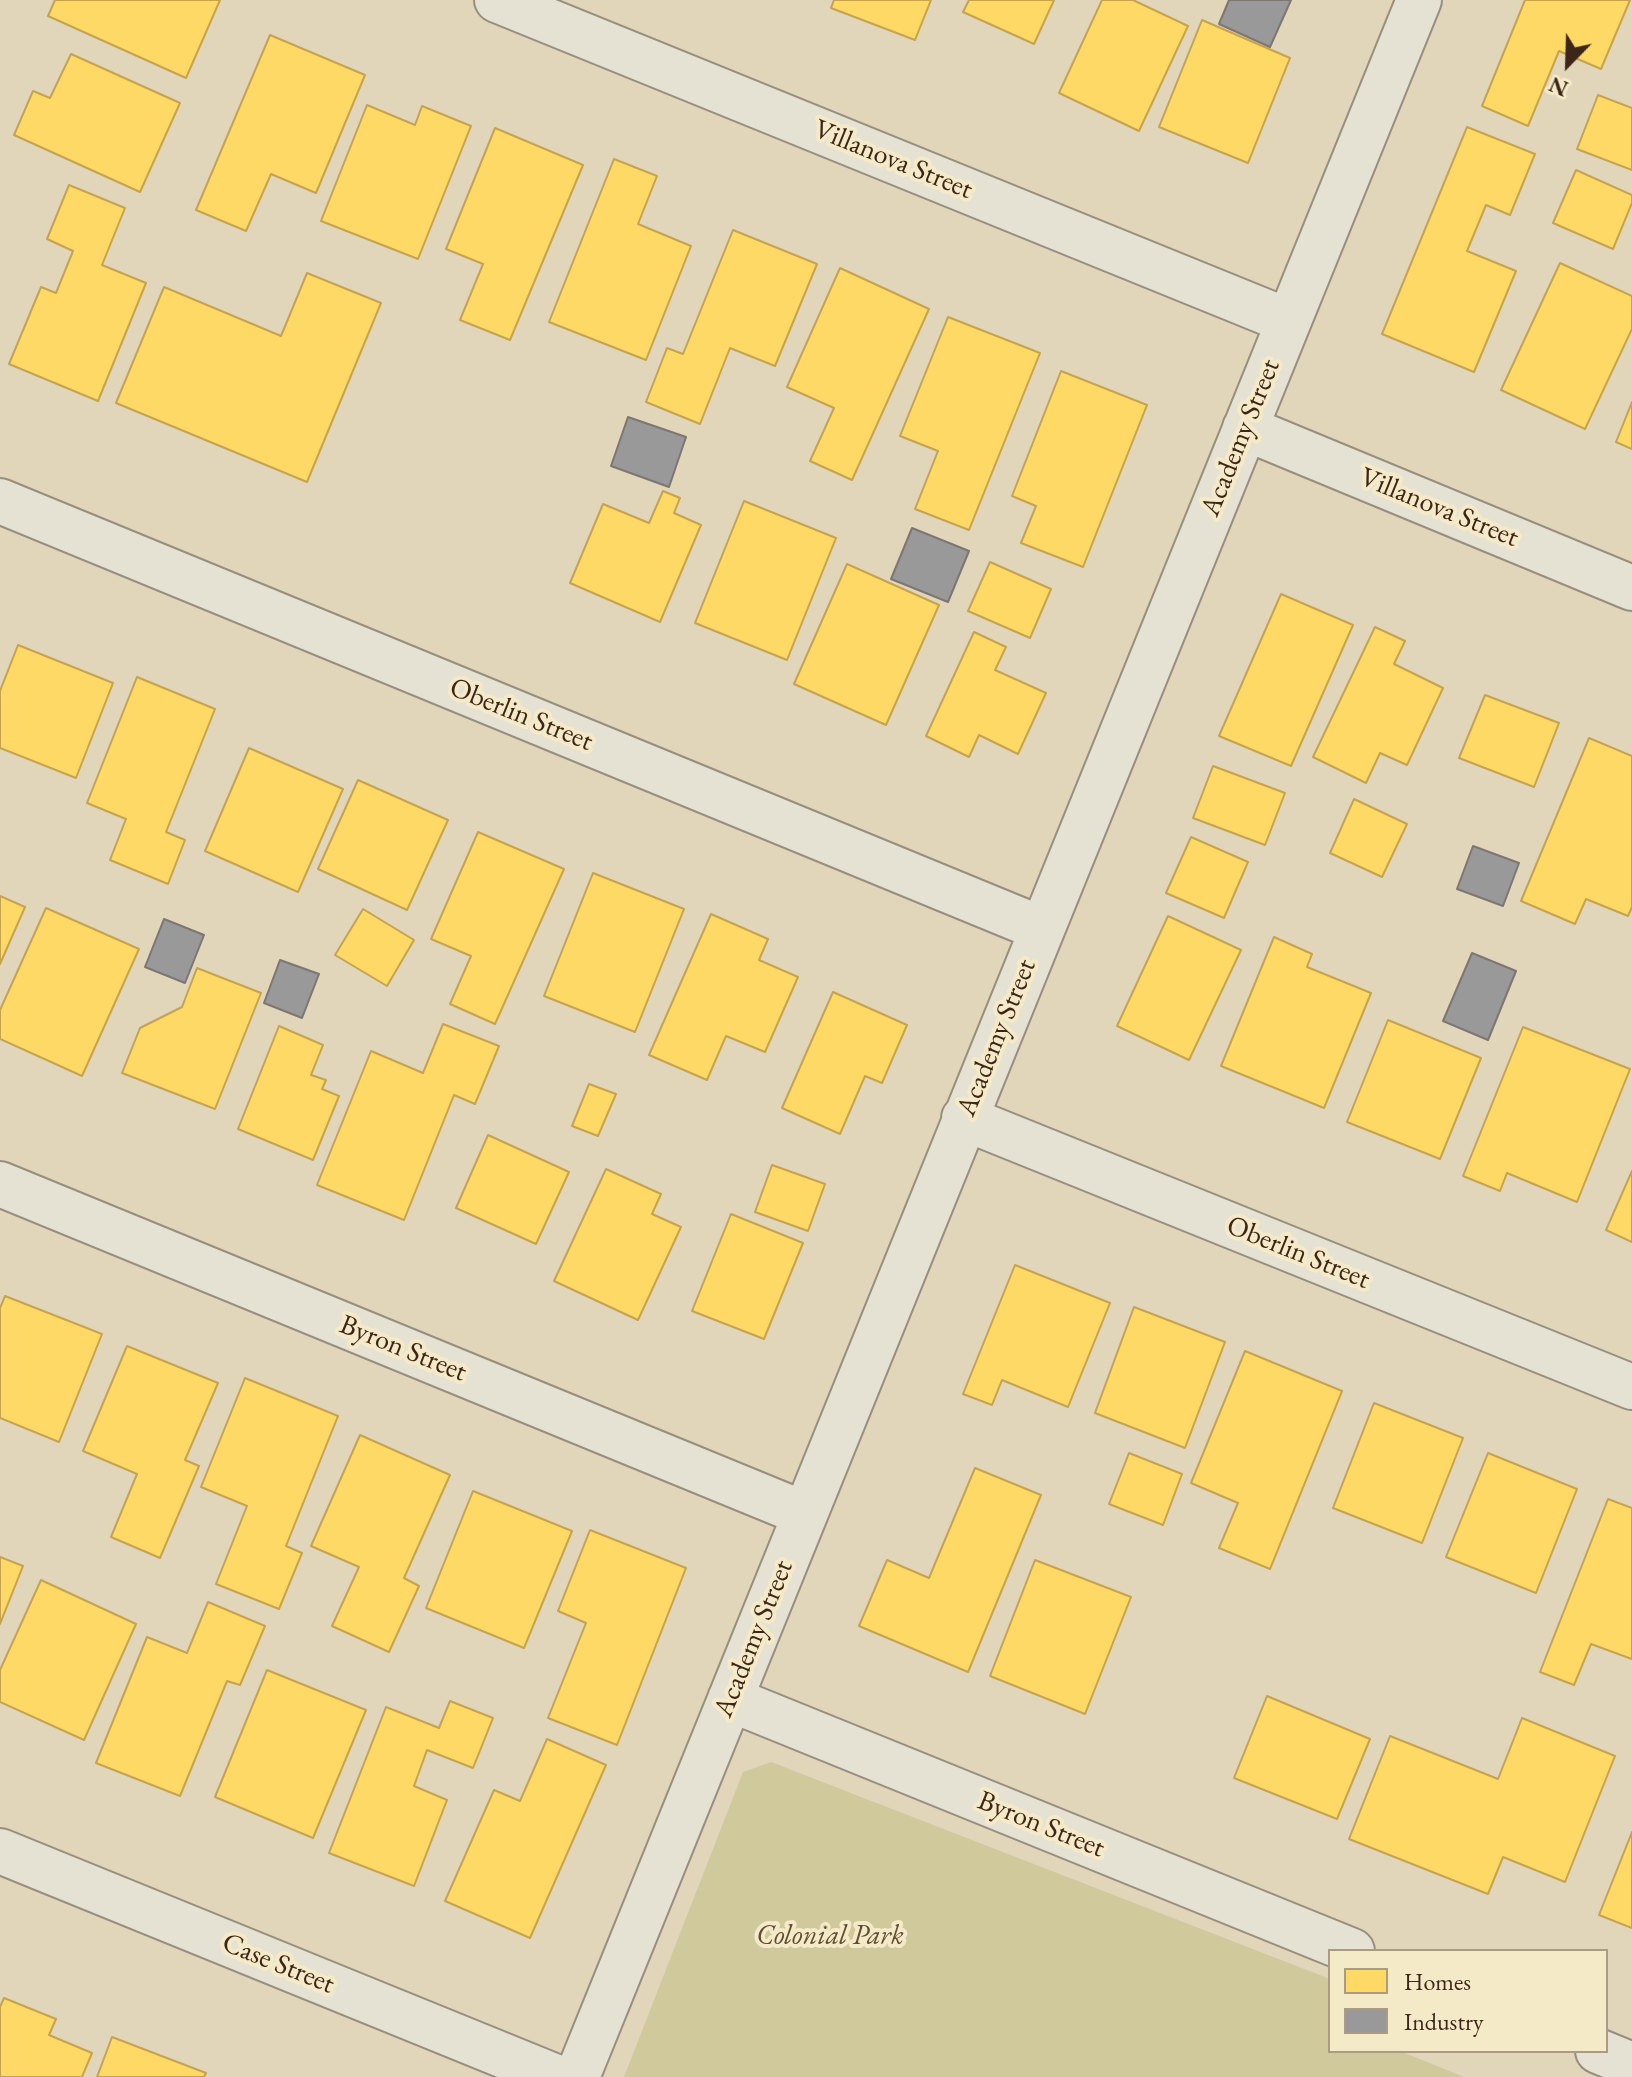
<!DOCTYPE html>
<html>
<head>
<meta charset="utf-8">
<style>
  body { margin:0 }
  #map { position:relative; width:1632px; height:2077px; overflow:hidden; background:#e1d6ba; font-family:"EB Garamond",serif }
  canvas { display:block }
  .legend { position:absolute; left:1328px; top:1949px; width:280px; height:104px; box-sizing:border-box; background:#f5eac8; border:2px solid #ab9b82; margin:0; padding:10px 14px; list-style:none; font-size:24px; color:#3d2518 }
  .legend li { display:flex; align-items:center; gap:16px; height:40px }
  .legend b { width:40px; border:2px solid #ab9b82 }
  .north { position:absolute; left:1528px; top:24px; width:80px; height:80px; -webkit-text-stroke:6px #f5eac8; paint-order:stroke; rotate:203deg; font-size:22px; font-weight:700; line-height:32px; text-align:center; color:#3d2518 }
  .north::after { content:''; display:block; margin:auto; width:28px; height:36px; background:#3d2518; clip-path:polygon(50% 0,100% 100%,50% 72%,0 100%) }
</style>
</head>
<body>
<div id="map">
<canvas width="1632" height="2077"></canvas>
<ul class="legend">
<li><b style="height:22px;background:#ffd966"></b>Homes</li>
<li><b style="height:22px;background:#999"></b>Industry</li>
</ul>
<div class="north">N</div>
</div>
<script>
const g = document.querySelector('canvas').getContext('2d');
g.lineJoin = 'round';
function paint(path, color) {
  g.fillStyle = color;
  g.fill(path, 'evenodd');
}
function toPath(rows) {
  const path = new Path2D();
  for (const r of rows) {
    path.moveTo(r[0], r[1]);
    for (let i = 2; i < r.length; i += 2) path.lineTo(r[i], r[i + 1]);
  }
  return path;
}
function stroke(path, color, width, dash) {
  g.strokeStyle = color;
  g.lineWidth = width;
  g.lineCap = dash ? 'butt' : 'round';
  g.setLineDash(dash || []);
  g.stroke(path);
}
function label(font, color, halo, rows, align = 'center') {
  g.font = font + ' "EB Garamond",serif';
  g.lineWidth = 8;
  g.setLineDash([]);
  g.textBaseline = 'middle';
  g.strokeStyle = halo;
  g.fillStyle = color;
  for (const [text, x, y, turn = 0] of rows) {
    g.save();
    g.translate(x, y);
    g.rotate((+turn || 0) * Math.PI / 180);
    g.textAlign = isNaN(turn) ? turn : align;
    if (halo) g.strokeText(text, 0, 0);
    g.fillText(text, 0, 0);
    g.restore();
  }
}
const green = toPath([
  [771,1762,1330,1979,1330,2051,1400,2051,1464,2077,624,2077,743,1772]
]);
const homes = toPath([
  [55,0,220,0,186,78,48,16,55,0],
  [834,0,931,0,915,40,831,8,834,0],
  [969,0,1054,0,1034,44,963,12,969,0],
  [1102,0,1133,0,1188,26,1139,131,1059,93,1102,0],
  [1525,0,1630,0,1601,69,1559,51,1528,126,1482,106,1525,0],
  [1202,20,1290,58,1248,163,1159,127,1202,20],
  [270,35,365,75,316,193,271,174,246,231,196,210,270,35],
  [71,54,180,103,140,192,14,135,33,91,50,98,71,54],
  [1598,95,1632,108,1632,170,1577,149,1598,95],
  [367,105,415,125,422,106,471,126,418,259,321,221,367,105],
  [1467,127,1535,154,1510,215,1486,205,1467,251,1516,271,1474,372,1382,334,1467,127],
  [495,128,583,165,510,340,460,320,483,264,446,249,495,128],
  [614,159,657,176,638,224,691,246,646,360,549,322,614,159],
  [1576,170,1632,195,1632,203,1613,249,1553,223,1576,170],
  [69,185,125,208,102,265,146,283,98,401,9,364,41,287,56,293,73,251,47,239,69,185],
  [733,230,817,264,775,366,730,348,700,424,646,402,667,348,683,354,733,230],
  [1560,263,1632,296,1632,329,1585,429,1501,390,1560,263],
  [840,268,929,309,852,480,810,461,834,408,787,387,840,268],
  [307,273,381,303,307,482,116,403,164,287,281,336,307,273],
  [948,317,1040,353,969,530,915,509,938,451,900,436,948,317],
  [1061,371,1147,405,1083,567,1021,543,1036,506,1012,496,1061,371],
  [1632,402,1632,449,1616,442,1632,402],
  [663,491,680,498,674,513,701,525,660,622,570,583,603,504,649,523,663,491],
  [744,501,836,538,787,660,695,623,744,501],
  [990,562,1051,589,1030,638,968,611,990,562],
  [847,564,939,605,886,725,794,684,847,564],
  [1281,594,1353,625,1291,766,1219,736,1281,594],
  [1375,627,1405,641,1394,664,1443,688,1407,765,1380,753,1366,783,1313,757,1375,627],
  [974,632,1006,647,995,670,1046,693,1018,754,979,735,969,757,926,736,974,632],
  [18,645,113,683,76,778,0,748,0,691,18,645],
  [137,677,215,709,166,832,185,840,168,884,110,860,126,819,87,803,137,677],
  [1485,695,1559,723,1534,787,1459,758,1485,695],
  [1589,738,1632,756,1632,907,1628,916,1586,899,1575,924,1521,901,1589,738],
  [249,748,343,789,298,892,205,851,249,748],
  [1213,766,1285,793,1265,845,1193,818,1213,766],
  [358,780,448,820,407,910,318,869,358,780],
  [1354,799,1407,824,1382,877,1330,853,1354,799],
  [478,832,564,869,495,1024,450,1004,471,956,431,939,478,832],
  [1191,837,1248,862,1224,918,1166,893,1191,837],
  [593,873,684,909,635,1032,544,996,593,873],
  [0,896,25,907,0,964,0,896],
  [46,908,139,949,82,1076,0,1039,0,1010,46,908],
  [363,909,414,940,387,986,335,955,363,909],
  [711,914,768,939,759,960,798,977,765,1052,726,1036,707,1080,649,1055,711,914],
  [1168,916,1241,950,1189,1060,1117,1026,1168,916],
  [1274,937,1312,954,1307,967,1371,993,1324,1108,1221,1066,1274,937],
  [197,968,261,993,215,1109,122,1073,140,1028,182,1007,197,968],
  [833,992,907,1025,882,1083,865,1076,840,1134,782,1108,833,992],
  [1388,1020,1481,1058,1440,1159,1347,1122,1388,1020],
  [443,1024,499,1046,475,1104,454,1095,404,1220,317,1185,371,1051,423,1073,443,1024],
  [279,1026,323,1045,311,1075,326,1080,322,1089,339,1096,313,1160,238,1129,279,1026],
  [1523,1027,1630,1069,1577,1202,1507,1173,1500,1191,1463,1176,1523,1027],
  [589,1084,616,1094,598,1136,572,1126,589,1084],
  [488,1135,569,1172,536,1244,456,1208,488,1135],
  [772,1165,825,1184,808,1231,755,1212,772,1165],
  [606,1169,661,1194,652,1214,681,1227,638,1320,554,1281,606,1169],
  [1632,1171,1632,1242,1606,1230,1632,1171],
  [731,1214,803,1243,764,1339,692,1311,731,1214],
  [1015,1265,1110,1303,1068,1407,1002,1380,992,1405,963,1394,1015,1265],
  [5,1296,102,1334,59,1442,0,1418,0,1308,5,1296],
  [1134,1307,1225,1342,1185,1448,1095,1413,1134,1307],
  [127,1346,218,1383,185,1460,199,1466,160,1558,111,1537,137,1474,83,1451,127,1346],
  [1245,1351,1342,1391,1270,1569,1219,1548,1238,1503,1191,1483,1245,1351],
  [245,1378,338,1416,286,1546,302,1553,279,1609,216,1584,247,1506,201,1487,245,1378],
  [1374,1403,1463,1438,1422,1543,1333,1508,1374,1403],
  [360,1435,450,1475,404,1578,419,1586,389,1652,332,1626,359,1567,311,1546,360,1435],
  [1129,1453,1182,1474,1163,1525,1109,1504,1129,1453],
  [1488,1453,1577,1489,1536,1593,1446,1557,1488,1453],
  [975,1468,1041,1495,968,1672,859,1626,887,1560,929,1578,975,1468],
  [473,1491,572,1531,524,1648,426,1608,473,1491],
  [1608,1499,1632,1508,1632,1659,1591,1644,1574,1685,1540,1672,1608,1499],
  [590,1530,686,1568,617,1745,548,1718,586,1623,558,1611,590,1530],
  [0,1557,23,1566,0,1624,0,1557],
  [1035,1560,1131,1597,1085,1714,990,1676,1035,1560],
  [41,1580,136,1624,84,1740,0,1702,0,1670,41,1580],
  [208,1602,265,1626,240,1685,227,1681,180,1796,96,1763,147,1637,187,1653,208,1602],
  [267,1670,366,1710,313,1838,215,1797,267,1670],
  [1267,1696,1370,1739,1337,1819,1234,1778,1267,1696],
  [450,1701,493,1718,473,1768,427,1750,414,1786,447,1800,414,1886,329,1853,386,1707,439,1728,450,1701],
  [1522,1718,1615,1756,1565,1882,1503,1857,1488,1894,1349,1839,1390,1736,1498,1779,1522,1718],
  [547,1739,606,1765,530,1938,445,1901,494,1790,520,1801,547,1739],
  [1632,1832,1632,1928,1599,1915,1632,1832],
  [4,1998,56,2019,49,2035,92,2053,82,2077,0,2077,0,2007,4,1998],
  [112,2037,206,2073,204,2077,97,2077,112,2037]
]);
const industry = toPath([
  [1229,0,1291,0,1270,47,1219,24,1229,0],
  [628,417,686,437,669,487,611,466,628,417],
  [912,528,969,551,948,602,891,579,912,528],
  [1473,846,1519,863,1503,906,1457,889,1473,846],
  [164,919,204,935,185,983,145,967,164,919],
  [1472,953,1516,971,1488,1040,1443,1021,1472,953],
  [280,960,319,974,302,1018,264,1003,280,960]
]);
const street = toPath([
  [497,0,1288,321],
  [1245,428,1632,588],
  [0,501,1042,929],
  [964,1118,1632,1387],
  [0,1184,805,1514],
  [730,1699,1352,1951],
  [0,1851,556,2077],
  [1598,2051,1632,2065],
  [577,2077,1419,0]
]);
const streetNames = [
  ["Villanova Street",893,160,22],
  ["Academy Street",1241,438,-68],
  ["Villanova Street",1439,508,22],
  ["Oberlin Street",521,715,22],
  ["Academy Street",997,1038,-68],
  ["Oberlin Street",1298,1253,22],
  ["Byron Street",403,1349,22],
  ["Academy Street",754,1639,-68],
  ["Byron Street",1041,1825,22],
  ["Case Street",278,1964,22]
];
const parkNames = [
  ["Colonial Park",830,1936]
];
paint(green, '#cfc99c');
paint(homes, '#ffd966');
stroke(homes, '#c5a34f', 2);
paint(industry, '#999');
stroke(industry, '#7d7672', 2);
stroke(street, '#978e7e', 48);
stroke(street, '#e5e1d3', 44);
label('28px', '#3d2518', '#f5eac8', streetNames);
label('italic 28px', '#5e4c33', '#f5eac8', parkNames);
</script>
</body>
</html>
